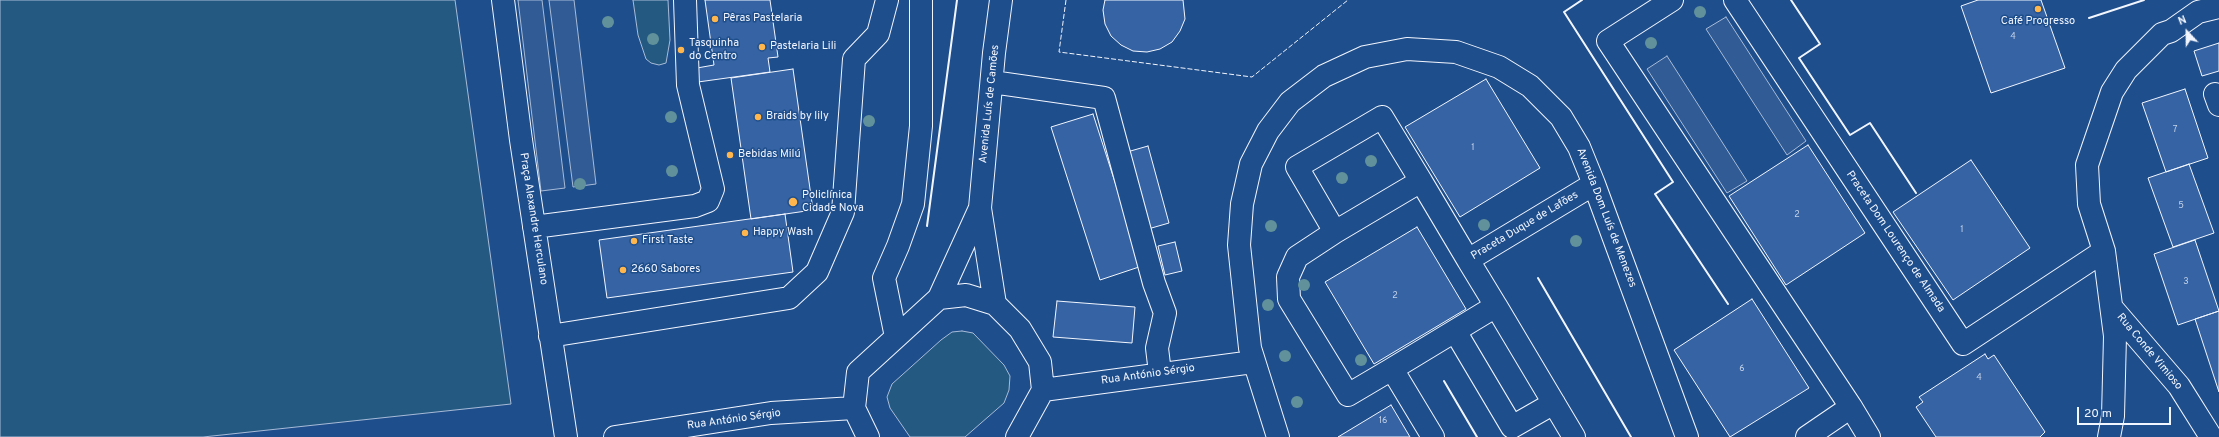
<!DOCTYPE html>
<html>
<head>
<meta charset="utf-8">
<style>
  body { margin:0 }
  #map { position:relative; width:2219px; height:437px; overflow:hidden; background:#1f4e8c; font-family:Overpass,sans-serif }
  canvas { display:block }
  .north { position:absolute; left:2167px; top:12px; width:40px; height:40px; -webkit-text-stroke:3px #1f4e8c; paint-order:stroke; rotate:338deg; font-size:11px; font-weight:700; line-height:16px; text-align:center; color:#f2f6ff }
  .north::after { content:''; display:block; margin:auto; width:14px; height:18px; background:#f2f6ff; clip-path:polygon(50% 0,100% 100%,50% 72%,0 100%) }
  .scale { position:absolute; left:2077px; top:407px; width:94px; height:18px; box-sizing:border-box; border:2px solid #f2f6ff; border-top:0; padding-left:5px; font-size:12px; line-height:14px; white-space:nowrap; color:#f2f6ff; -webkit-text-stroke:3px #1f4e8c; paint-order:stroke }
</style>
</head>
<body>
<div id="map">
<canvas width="2219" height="437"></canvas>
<div class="north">N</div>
<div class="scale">20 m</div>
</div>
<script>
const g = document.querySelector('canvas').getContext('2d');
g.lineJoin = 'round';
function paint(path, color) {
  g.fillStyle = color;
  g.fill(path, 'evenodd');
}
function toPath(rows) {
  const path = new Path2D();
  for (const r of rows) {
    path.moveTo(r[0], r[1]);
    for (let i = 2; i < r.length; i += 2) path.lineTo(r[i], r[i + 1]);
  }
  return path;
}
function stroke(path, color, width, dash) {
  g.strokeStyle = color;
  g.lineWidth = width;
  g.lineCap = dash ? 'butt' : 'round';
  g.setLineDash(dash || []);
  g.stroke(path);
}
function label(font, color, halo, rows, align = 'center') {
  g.font = font + ' Overpass,sans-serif';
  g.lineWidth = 3;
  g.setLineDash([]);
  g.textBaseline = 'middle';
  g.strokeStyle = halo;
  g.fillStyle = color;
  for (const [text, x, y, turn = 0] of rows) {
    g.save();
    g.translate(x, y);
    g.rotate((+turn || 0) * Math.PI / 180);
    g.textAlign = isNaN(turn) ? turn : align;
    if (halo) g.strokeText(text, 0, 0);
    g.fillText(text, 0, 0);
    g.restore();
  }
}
const green = toPath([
  [0,0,455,0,511,404,203,437,0,437,0,0],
  [633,0,668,0,670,40,666,63,659,65,651,63,646,59,638,35,633,0],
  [962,331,973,333,1004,365,1010,376,1009,390,1004,403,965,437,910,437,890,408,887,397,892,384,941,340,952,332,962,331]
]);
const parking = toPath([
  [518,0,542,0,565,188,541,191,518,0],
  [549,0,574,0,596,184,573,187,549,0],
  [1726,17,1806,141,1787,155,1706,29,1726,17],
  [1667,56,1747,181,1727,193,1647,69,1667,56]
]);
const building = toPath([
  [705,0,770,0,778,57,768,58,770,72,698,82,697,68,714,65,705,0],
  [1105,0,1183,0,1185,19,1180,31,1172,42,1160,49,1147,52,1133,51,1121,45,1111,36,1105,24,1103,10,1105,0],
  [1978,0,2041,0,2065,68,1991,93,1961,6,1978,0],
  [2219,43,2219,71,2202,76,2194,51,2219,43],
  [793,69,813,210,751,219,731,78,793,69],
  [1486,79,1540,168,1460,217,1405,127,1486,79],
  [2185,89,2208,158,2166,172,2142,103,2185,89],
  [1093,114,1142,266,1100,280,1051,127,1093,114],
  [1808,145,1865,233,1786,285,1729,196,1808,145],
  [1148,146,1169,223,1148,229,1127,152,1148,146],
  [1971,160,2030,248,1953,300,1893,212,1971,160],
  [2189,164,2214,233,2173,247,2148,178,2189,164],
  [785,214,793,272,607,298,599,240,785,214],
  [1417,227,1466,309,1374,364,1325,282,1417,227],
  [2195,240,2219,311,2178,325,2154,254,2195,240],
  [1175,242,1182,271,1165,275,1158,246,1175,242],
  [1752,299,1809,388,1730,437,1674,350,1752,299],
  [1057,301,1135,307,1132,343,1053,337,1057,301],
  [2219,311,2219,392,2195,319,2219,311],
  [1985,354,1988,359,1994,355,2045,432,2040,437,1936,437,1916,407,1923,402,1919,397,1985,354],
  [1391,405,1410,437,1338,437,1391,405]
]);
const minor = toPath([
  [503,0,521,140,566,437],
  [1672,0,1608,41,1851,407,1807,437],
  [1735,0,1963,344,2104,251],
  [992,82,1104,98,1154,283,1165,313,1157,348,1160,373],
  [2215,94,2219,105],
  [1382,117,1421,181,1335,232,1297,167,1382,117],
  [1421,181,1468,260],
  [534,227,695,206,708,201,713,189,688,85,685,0],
  [1335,232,1297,257,1288,277,1289,299,1348,395,1392,369],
  [939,298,966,295,995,304,1020,329,1040,362,1043,390,1017,437],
  [995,304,980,208,994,53,1001,0],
  [1496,306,1574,437],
  [2112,308,2179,386,2211,437],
  [1455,331,1512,427,1554,403],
  [550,336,789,298,817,272,843,212,854,59,878,34,887,0],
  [896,337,884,278,898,246,913,204,921,126,921,0],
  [1043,390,1253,362],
  [1851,407,1869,437],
  [615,437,771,413,854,408],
  [868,437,854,408,858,372,939,298,980,208],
  [1278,437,1250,348,1239,245,1242,204,1251,164,1268,131,1290,102,1324,76,1365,57,1407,49,1456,52,1499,67,1530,86,1561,117,1579,147,1594,184,1687,437],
  [1433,437,1392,369,1496,306,1468,260,1594,184],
  [2109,437,2113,416,2115,336,2104,251,2089,204,2087,165,2112,92,2126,70,2162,34,2171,31,2198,12,2219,7]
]);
const fence = toPath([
  [1066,0,1059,52,1252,77,1348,0]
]);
const wall = toPath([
  [1582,0,1564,12,1673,182,1655,194,1728,304],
  [1791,0,1820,44,1799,58,1850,135,1870,123,1916,193],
  [2089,18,2144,0],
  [927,226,957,0],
  [1538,278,1631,437],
  [1444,381,1477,437]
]);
const trees = [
  [1700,12],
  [608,22],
  [653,39],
  [1651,43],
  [671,117],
  [869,121],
  [1371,161],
  [672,171],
  [1342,178],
  [580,184],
  [1484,225],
  [1271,226],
  [1576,241],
  [1304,285],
  [1268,305],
  [1285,356],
  [1361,360],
  [1297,402]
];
const markers = [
  [2038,9,4,"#ffb74d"],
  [715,19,4,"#ffb74d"],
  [762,47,4,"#ffb74d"],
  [681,50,4,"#ffb74d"],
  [758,117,4,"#ffb74d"],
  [730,155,4,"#ffb74d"],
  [793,202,5,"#ffb74d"],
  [745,233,4,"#ffb74d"],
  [634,241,4,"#ffb74d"],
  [623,270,4,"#ffb74d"]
];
const numberNames = [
  ["4",2013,37],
  ["7",2175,130],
  ["1",1473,148],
  ["5",2181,206],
  ["2",1797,215],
  ["1",1962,230],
  ["3",2186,282],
  ["2",1395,296],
  ["6",1742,369],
  ["4",1979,378],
  ["16",1383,421]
];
const poiNames = [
  ["Pêras Pastelaria",723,19],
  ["Café Progresso",2038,22,"center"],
  ["Tasquinha",689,44],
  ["do Centro",689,57],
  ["Pastelaria Lili",770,47],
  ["Braids by lily",766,117],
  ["Bebidas Milú",738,155],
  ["Policlínica",802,196],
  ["Cidade Nova",802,209],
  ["Happy Wash",753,233],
  ["First Taste",642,241],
  ["2660 Sabores",631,270]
];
const streetNames = [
  ["Avenida Luís de Camões",990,104,-84],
  ["Avenida Dom Luís de Menezes",1606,218,69],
  ["Praça Alexandre Herculano",533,219,81],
  ["Praceta Duque de Lafões",1525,226,-31],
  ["Praceta Dom Lourenço de Almada",1895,242,56],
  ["Rua Conde Vimioso",2149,352,50],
  ["Rua António Sérgio",1148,375,-8],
  ["Rua António Sérgio",734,420,-8]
];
paint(green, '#245a82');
stroke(green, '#a8bbd7', 1);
paint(parking, '#305b95');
stroke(parking, '#a8bbd7', 1);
paint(building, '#3563a3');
stroke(building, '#f2f6ff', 1);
stroke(minor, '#f2f6ff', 24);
stroke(minor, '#1f4e8c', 22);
stroke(fence, '#f2f6ff', 1, [5, 2]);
stroke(wall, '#f2f6ff', 2);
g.fillStyle = '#61919a';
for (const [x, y] of trees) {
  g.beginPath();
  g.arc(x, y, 6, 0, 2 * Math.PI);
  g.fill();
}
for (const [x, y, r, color] of markers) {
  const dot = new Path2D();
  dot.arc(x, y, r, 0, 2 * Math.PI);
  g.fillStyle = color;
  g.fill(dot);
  stroke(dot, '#1f4e8c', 1.5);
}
label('9px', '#c3d1e8', null, numberNames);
label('11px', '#f2f6ff', '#1f4e8c', poiNames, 'left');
label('11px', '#f2f6ff', '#1f4e8c', streetNames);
</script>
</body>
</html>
